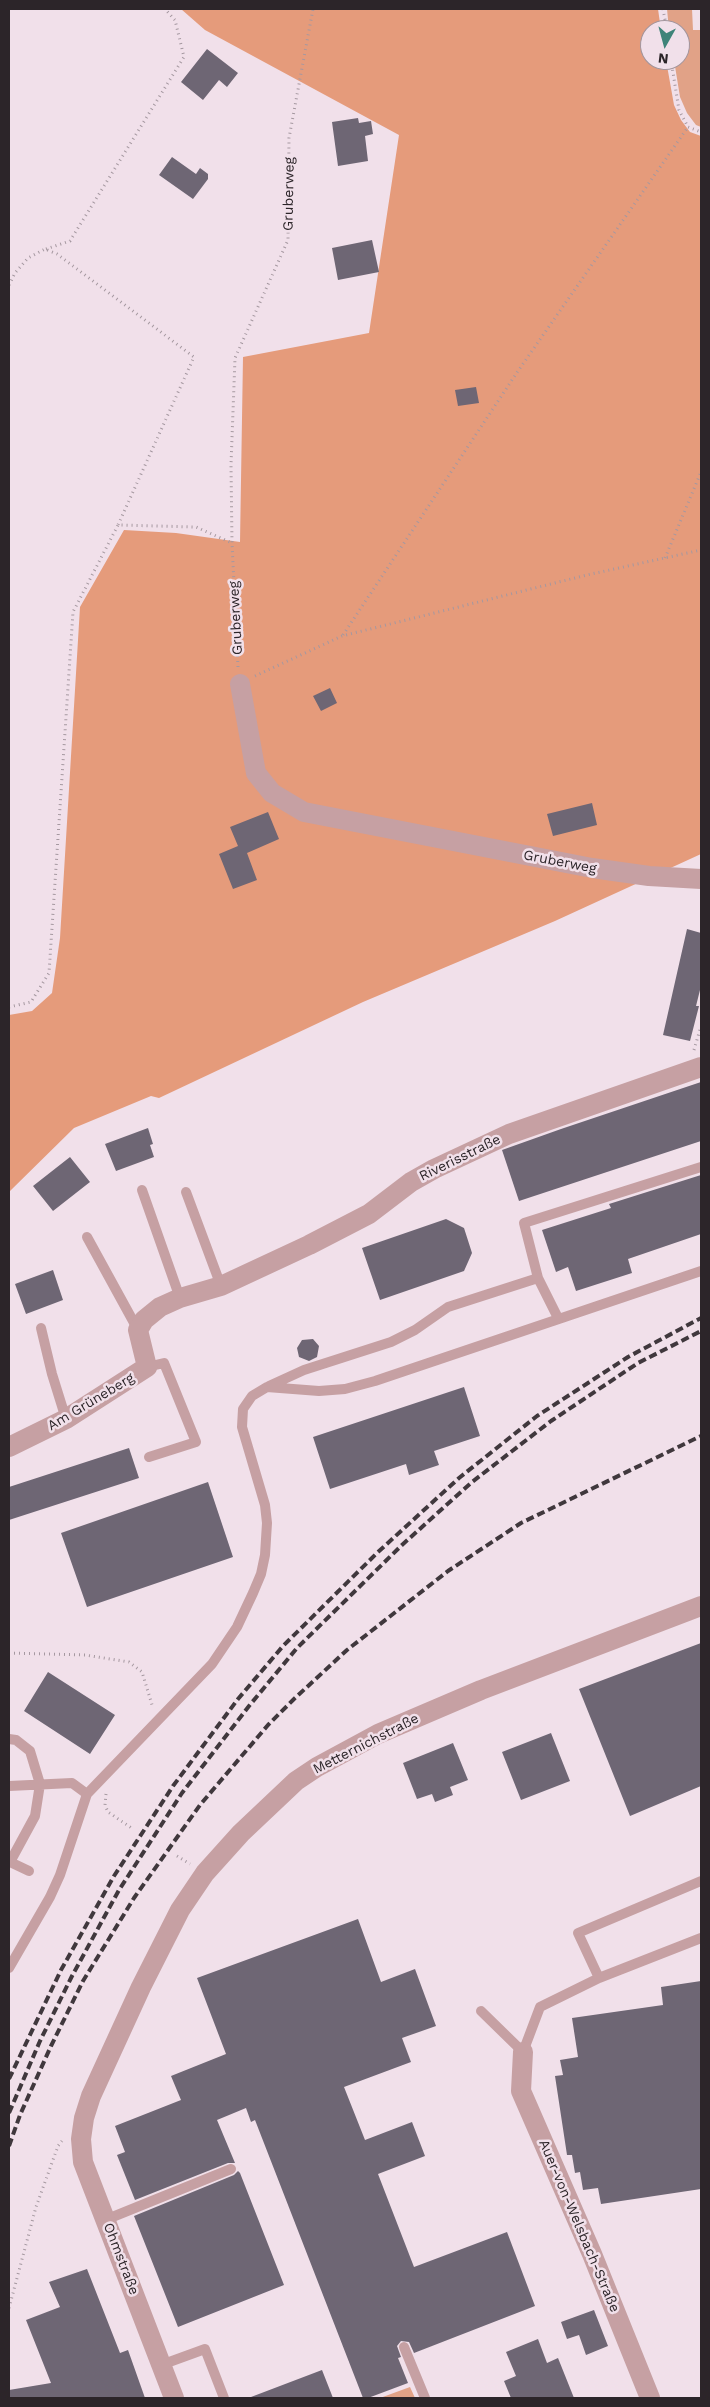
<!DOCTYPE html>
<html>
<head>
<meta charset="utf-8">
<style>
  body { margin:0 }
  #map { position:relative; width:710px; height:2407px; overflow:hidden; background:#f1e0ea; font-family:"Work Sans",sans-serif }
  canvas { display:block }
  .frame { position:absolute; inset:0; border:10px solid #2c2529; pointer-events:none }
  .north { position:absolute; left:640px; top:20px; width:50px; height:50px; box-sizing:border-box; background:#f1e0ea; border:1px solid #a2959d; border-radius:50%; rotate:187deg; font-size:14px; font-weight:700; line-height:20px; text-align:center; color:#2c2529 }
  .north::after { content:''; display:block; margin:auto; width:18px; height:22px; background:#3f8479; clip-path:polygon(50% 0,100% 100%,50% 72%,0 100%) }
</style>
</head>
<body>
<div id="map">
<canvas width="710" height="2407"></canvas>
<div class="frame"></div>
<div class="north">N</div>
</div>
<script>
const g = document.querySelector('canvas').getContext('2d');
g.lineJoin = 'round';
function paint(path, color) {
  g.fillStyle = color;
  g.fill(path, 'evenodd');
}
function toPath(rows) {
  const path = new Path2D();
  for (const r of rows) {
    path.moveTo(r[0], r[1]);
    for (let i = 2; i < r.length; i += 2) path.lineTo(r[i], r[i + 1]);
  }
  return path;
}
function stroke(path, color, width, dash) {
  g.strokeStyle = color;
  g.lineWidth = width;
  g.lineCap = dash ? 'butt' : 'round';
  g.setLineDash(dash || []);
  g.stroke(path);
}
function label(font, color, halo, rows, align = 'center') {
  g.font = font + ' "Work Sans",sans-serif';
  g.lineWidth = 5;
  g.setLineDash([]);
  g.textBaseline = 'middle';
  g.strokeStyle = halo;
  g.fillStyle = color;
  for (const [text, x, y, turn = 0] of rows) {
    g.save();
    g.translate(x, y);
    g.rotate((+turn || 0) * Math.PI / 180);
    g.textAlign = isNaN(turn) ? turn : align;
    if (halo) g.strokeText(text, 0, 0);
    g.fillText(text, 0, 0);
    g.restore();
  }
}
const green = toPath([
  [667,9,692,9,693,30,701,30,701,127,696,125,687,113,680,97,674,60,680,60,680,30,669,30],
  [410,2387,415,2398,380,2398]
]);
const forest = toPath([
  [181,9,658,9,661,30,650,30,650,60,666,60,674,105,681,120,690,132,701,136,701,854,555,921,363,1002,159,1098,151,1096,74,1128,9,1192,9,1015,32,1011,52,993,60,938,80,607,124,530,176,533,240,542,243,357,369,333,399,135,205,30]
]);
const building = toPath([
  [207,49,238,73,227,87,219,80,203,100,181,82],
  [358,118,359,123,371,121,373,134,365,136,368,161,338,166,332,122],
  [172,157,196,174,200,168,208,174,208,179,193,199,159,175],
  [372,240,379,272,338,280,332,248],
  [476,387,479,403,458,406,455,390],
  [330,688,337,703,321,711,313,696],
  [592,803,597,825,553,836,547,814],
  [268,812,279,839,247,853,257,880,233,889,219,854,238,846,230,827],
  [687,929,701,933,701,986,696,1006,699,1006,690,1041,663,1035],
  [701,1082,701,1141,519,1201,502,1150,561,1129],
  [148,1128,153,1144,150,1145,154,1157,116,1171,105,1144],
  [70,1157,90,1182,53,1211,33,1186],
  [701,1175,701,1234,628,1259,632,1273,576,1291,568,1267,556,1272,542,1230,611,1208,609,1204],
  [446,1219,464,1228,472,1253,464,1271,380,1300,362,1248],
  [53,1270,63,1300,26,1314,15,1284],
  [313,1339,319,1346,317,1357,309,1361,299,1357,297,1348,302,1340],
  [464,1387,480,1436,434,1451,439,1465,409,1475,406,1464,330,1489,313,1437],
  [129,1448,139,1478,9,1520,9,1487],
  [208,1482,233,1557,87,1607,61,1533],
  [701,1643,701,1786,630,1816,579,1689],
  [48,1672,115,1715,90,1754,24,1711],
  [551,1733,570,1781,521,1800,502,1752],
  [453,1743,468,1780,450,1787,453,1795,435,1802,432,1794,417,1799,403,1763],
  [358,1919,381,1982,415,1969,436,2026,402,2038,411,2062,344,2087,365,2140,412,2122,425,2156,378,2174,414,2267,507,2232,535,2306,414,2353,409,2342,401,2341,397,2346,401,2357,398,2358,408,2383,368,2398,363,2398,255,2120,251,2122,246,2108,217,2120,235,2163,228,2163,135,2200,117,2155,125,2152,115,2126,181,2100,171,2076,226,2054,197,1978],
  [701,1981,701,2189,601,2204,598,2188,583,2190,580,2172,575,2173,572,2155,567,2155,555,2076,563,2075,560,2060,578,2057,572,2018,663,2005,661,1987],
  [238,2171,240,2173,284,2285,178,2327,134,2216,234,2175],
  [87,2269,120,2353,128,2350,145,2398,9,2398,9,2390,51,2383,26,2320,60,2307,49,2282],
  [594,2310,608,2346,586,2355,579,2335,567,2339,561,2322],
  [538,2339,547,2363,558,2358,574,2398,511,2398,504,2381,516,2376,506,2352],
  [322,2370,333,2398,251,2398,251,2397]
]);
const path = toPath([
  [663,9,667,30],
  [671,60,679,110,688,127,701,132],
  [46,249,70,241,184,57,175,20,165,9],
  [9,285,15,273,28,258,45,249,57,254,194,357,118,525],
  [665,558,701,472],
  [343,635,518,371,688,127],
  [238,667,232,543,231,465,235,358,288,240,289,138,313,9],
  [255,676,342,636,587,575,701,550],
  [9,1007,31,1002,49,973,73,612,118,525,196,527,232,543],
  [694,1050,701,1026],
  [9,1653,85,1655,129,1662,142,1672,153,1708],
  [106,1794,105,1805,108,1812,133,1829],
  [177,1856,190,1864],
  [9,2308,36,2207,58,2146,62,2141]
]);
const service = toPath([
  [142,1190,180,1298],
  [186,1192,221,1286],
  [87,1237,138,1330],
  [558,1318,538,1278,524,1223,701,1167],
  [41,1328,52,1374,66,1419],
  [147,1367,164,1363,196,1442,149,1457],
  [269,1386,304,1370,391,1342,415,1330,448,1307,538,1278],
  [9,1739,16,1740,30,1751,40,1784,35,1816,10,1862,29,1871],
  [9,1786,72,1783,87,1794],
  [701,1881,578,1933,599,1978,701,1938],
  [9,1968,50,1897,60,1875,87,1794,212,1664,237,1627,253,1593,261,1574,265,1555,267,1523,265,1505,242,1427,243,1409,252,1396,267,1387,319,1391,345,1389,375,1381,701,1271],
  [481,2011,523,2052,540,2007,599,1978],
  [105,2220,231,2169],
  [404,2347,425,2398],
  [161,2365,205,2349,224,2398]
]);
const minor = toPath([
  [240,684,256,773,272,793,304,812,592,868,649,876,701,879],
  [9,1447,66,1419,147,1367,138,1330,144,1320,160,1307,180,1298,221,1286,309,1245,369,1214,411,1182,434,1169,509,1134,701,1067],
  [523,2052,521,2091,592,2254,650,2398],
  [174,2398,83,2162,81,2139,84,2118,91,2096,141,1987,180,1910,205,1873,241,1833,296,1781,317,1767,378,1734,481,1690,701,1606]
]);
const rail = toPath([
  [9,2079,61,1970,114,1876,173,1786,238,1699,283,1646,377,1553,459,1478,537,1416,628,1357,701,1318],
  [9,2113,40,2041,72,1976,119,1890,182,1793,249,1706,297,1648,402,1545,472,1482,551,1421,638,1363,701,1331],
  [9,2146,20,2115,51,2046,83,1981,134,1898,200,1805,268,1725,294,1699,347,1650,448,1571,521,1523,701,1436]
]);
const streetNames = [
  ["Gruberweg",289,194,-89],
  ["Gruberweg",236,618,-93],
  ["Gruberweg",560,862,11],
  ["Riverisstraße",460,1158,-26],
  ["Am Grüneberg",91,1402,-31],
  ["Metternichstraße",366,1744,-27],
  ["Auer-von-Welsbach-Straße",579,2226,67],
  ["Ohmstraße",121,2259,69]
];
paint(green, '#e1a287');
paint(forest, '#e59b7b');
paint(building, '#6e6674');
stroke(path, '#a598a0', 3, [1, 4]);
stroke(service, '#c6a0a3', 10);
stroke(minor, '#c6a0a3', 20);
stroke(rail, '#40383d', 4, [8, 4]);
label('14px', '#2c2529', '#f1e0ea', streetNames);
</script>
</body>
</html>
